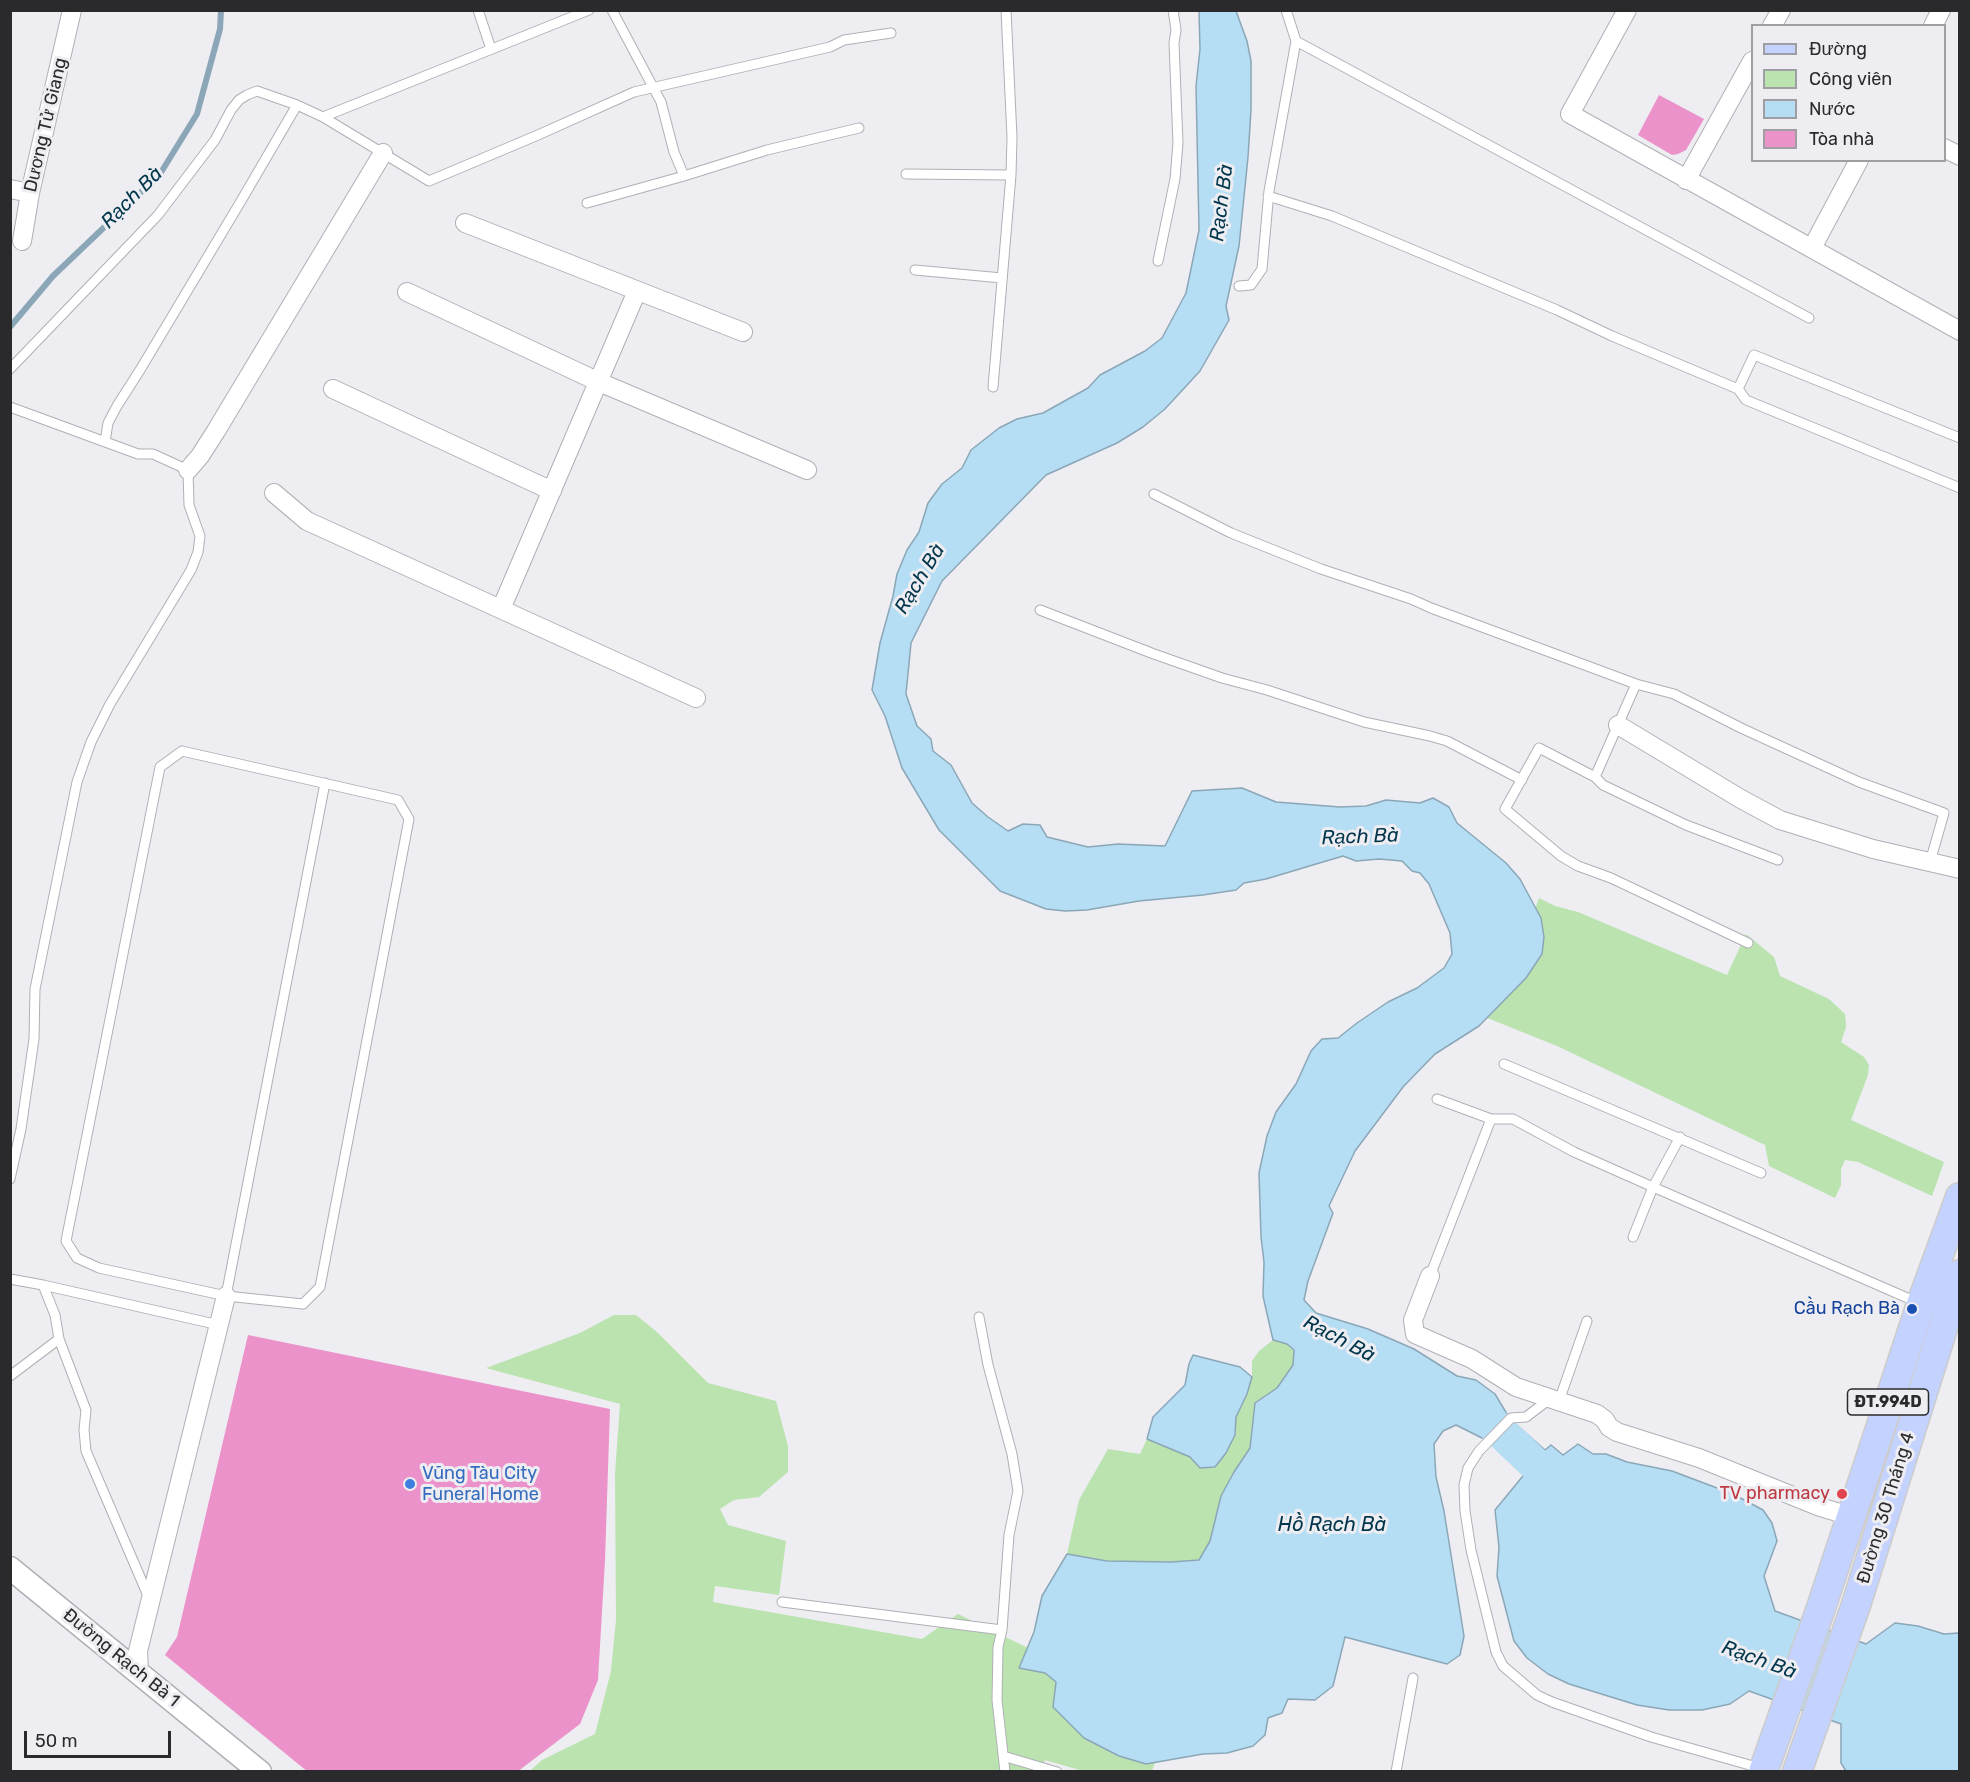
<!DOCTYPE html>
<html>
<head>
<meta charset="utf-8">
<style>
  body { margin:0 }
  #map { position:relative; width:1970px; height:1782px; overflow:hidden; background:#ededf2; font-family:Rubik,sans-serif }
  canvas { display:block }
  .frame { position:absolute; inset:0; border:12px solid #2a2a2c; pointer-events:none }
  .legend { position:absolute; left:1751px; top:24px; width:195px; height:138px; box-sizing:border-box; background:#ededf2; border:2px solid #9f9fa3; margin:0; padding:8px 10px; list-style:none; font-size:18px; color:#2a2a2c }
  .legend li { display:flex; align-items:center; gap:12px; height:30px }
  .legend b { width:30px; border:2px solid #9f9fa3 }
  .scale { position:absolute; left:24px; top:1731px; width:147px; height:27px; box-sizing:border-box; border:3px solid #2a2a2c; border-top:0; padding-left:8px; font-size:18px; line-height:21px; white-space:nowrap; color:#2a2a2c; -webkit-text-stroke:4px #ededf2; paint-order:stroke }
</style>
</head>
<body>
<div id="map">
<canvas width="1970" height="1782"></canvas>
<div class="frame"></div>
<ul class="legend">
<li><b style="height:8px;background:#c4d2ff"></b>Đường</li>
<li><b style="height:16px;background:#bbe3af"></b>Công viên</li>
<li><b style="height:16px;background:#b5ddf3"></b>Nước</li>
<li><b style="height:16px;background:#ec92ca"></b>Tòa nhà</li>
</ul>
<div class="scale">50 m</div>
</div>
<script>
const g = document.querySelector('canvas').getContext('2d');
g.lineJoin = 'round';
function paint(path, color) {
  g.fillStyle = color;
  g.fill(path, 'evenodd');
}
function toPath(rows) {
  const path = new Path2D();
  for (const r of rows) {
    path.moveTo(r[0], r[1]);
    for (let i = 2; i < r.length; i += 2) path.lineTo(r[i], r[i + 1]);
  }
  return path;
}
function stroke(path, color, width, dash) {
  g.strokeStyle = color;
  g.lineWidth = width;
  g.lineCap = dash ? 'butt' : 'round';
  g.setLineDash(dash || []);
  g.stroke(path);
}
function label(font, color, halo, rows, align = 'center') {
  g.font = font + ' Rubik,sans-serif';
  g.lineWidth = 6;
  g.setLineDash([]);
  g.textBaseline = 'middle';
  g.strokeStyle = halo;
  g.fillStyle = color;
  for (const [text, x, y, turn = 0] of rows) {
    g.save();
    g.translate(x, y);
    g.rotate((+turn || 0) * Math.PI / 180);
    g.textAlign = isNaN(turn) ? turn : align;
    if (halo) g.strokeText(text, 0, 0);
    g.fillText(text, 0, 0);
    g.restore();
  }
}
const green = toPath([
  [1539,898,1555,906,1578,912,1727,975,1746,934,1774,957,1780,976,1829,999,1845,1014,1846,1027,1841,1042,1864,1057,1869,1065,1868,1075,1851,1120,1944,1162,1932,1196,1858,1162,1845,1160,1841,1169,1841,1185,1835,1198,1769,1166,1765,1145,1557,1046,1470,1011,1524,939],
  [614,1315,636,1315,657,1332,708,1383,776,1401,788,1446,788,1472,759,1497,734,1500,720,1509,728,1525,786,1541,779,1595,715,1586,713,1602,922,1639,958,1614,1028,1648,1019,1668,1045,1673,1057,1682,1146,1764,1155,1762,1152,1771,1083,1771,1045,1760,1041,1772,530,1771,542,1760,595,1734,611,1671,616,1620,615,1474,620,1404,486,1368,580,1333],
  [1273,1340,1287,1344,1294,1350,1293,1365,1277,1388,1255,1403,1250,1448,1234,1472,1221,1496,1210,1541,1198,1560,1171,1562,1107,1561,1067,1554,1079,1500,1108,1449,1140,1454,1147,1439,1190,1457,1200,1468,1235,1435,1236,1417,1247,1394,1252,1377,1252,1361,1259,1351]
]);
const water = toPath([
  [1199,11,1236,11,1247,41,1251,61,1251,110,1248,157,1239,246,1226,306,1229,320,1200,371,1165,409,1143,427,1117,443,1046,475,942,581,911,643,906,694,917,726,931,739,933,751,951,765,972,803,988,817,1008,831,1023,824,1040,825,1047,837,1088,847,1118,844,1165,846,1192,791,1242,788,1276,802,1340,807,1366,806,1386,800,1420,803,1433,798,1449,807,1457,823,1506,863,1520,879,1541,918,1544,937,1542,954,1526,978,1479,1026,1435,1054,1403,1087,1355,1151,1329,1206,1333,1213,1308,1281,1304,1300,1316,1313,1368,1329,1414,1349,1457,1376,1476,1380,1495,1394,1507,1414,1482,1438,1456,1425,1443,1431,1434,1444,1436,1477,1444,1511,1464,1636,1460,1655,1447,1664,1345,1637,1333,1686,1315,1700,1288,1699,1282,1713,1268,1718,1265,1735,1253,1746,1227,1753,1203,1754,1146,1764,1119,1756,1084,1738,1053,1707,1056,1682,1045,1673,1019,1668,1034,1632,1042,1596,1067,1554,1107,1561,1171,1562,1199,1560,1210,1541,1221,1496,1234,1472,1250,1448,1255,1403,1277,1388,1293,1365,1294,1350,1287,1344,1273,1340,1263,1296,1264,1262,1261,1237,1259,1173,1267,1136,1276,1112,1296,1084,1311,1051,1322,1039,1338,1038,1357,1023,1388,1002,1417,988,1444,968,1452,954,1450,933,1429,884,1420,873,1412,871,1402,861,1379,859,1356,861,1343,856,1266,879,1244,883,1236,890,1203,895,1139,901,1087,910,1065,911,1046,909,1000,891,939,830,902,768,885,716,872,690,880,643,893,596,897,574,907,550,919,532,928,503,942,484,962,468,971,450,999,428,1017,419,1043,413,1088,388,1100,375,1145,351,1162,338,1186,293,1199,230,1196,86,1200,49,1199,11],
  [1193,1355,1240,1367,1252,1377,1247,1394,1236,1417,1235,1435,1226,1453,1215,1467,1200,1468,1190,1457,1147,1439,1153,1417,1185,1385,1189,1364,1193,1355],
  [1519,1427,1545,1450,1551,1445,1563,1455,1578,1444,1593,1454,1606,1454,1627,1462,1672,1471,1733,1494,1763,1510,1772,1523,1777,1541,1764,1576,1775,1611,1866,1644,1895,1623,1918,1626,1944,1634,1959,1633,1959,1771,1846,1771,1841,1763,1841,1724,1749,1691,1730,1704,1702,1710,1669,1710,1637,1705,1569,1684,1548,1674,1527,1658,1514,1641,1497,1576,1499,1547,1495,1510,1527,1471,1501,1446,1519,1427]
]);
const stream = toPath([
  [10,327,53,276,160,174,197,114,220,29,221,10]
]);
const river = toPath([
  [1457,1397,1473,1405,1541,1470]
]);
const building = toPath([
  [1659,95,1704,119,1686,150,1678,154,1672,155,1638,135],
  [248,1335,610,1409,605,1560,598,1680,580,1724,517,1772,308,1772,165,1655,177,1637]
]);
const service = toPath([
  [478,10,491,49],
  [612,10,661,102,674,152,684,176],
  [1296,41,1809,318],
  [323,117,589,10],
  [906,174,1011,175,1012,137,1006,10],
  [1268,196,1332,216,1557,310,1612,336,1738,389],
  [587,203,684,176,767,150,859,128],
  [1158,261,1175,179,1178,143,1174,43,1176,30,1173,10],
  [915,270,1002,278],
  [1239,286,1251,285,1262,269,1269,191,1296,41,1286,10],
  [10,369,158,215,215,140,231,110,239,100,247,95,257,91,297,105,323,117,429,181,538,135,634,92,830,47,844,40,891,33],
  [993,387,1011,175],
  [10,407,138,454,153,454,188,470,189,505,200,536,198,552,191,570,110,704,91,742,77,782,35,989,34,1039,21,1129,10,1179],
  [1960,438,1754,355,1738,389,1746,400,1960,488],
  [105,442,108,423,117,406,140,370,241,201,297,105],
  [1154,494,1231,533,1321,569,1411,599,1431,608,1636,684,1674,694,1741,728,1859,782,1944,813,1930,862],
  [1040,610,1154,654,1222,678,1267,690,1364,722,1430,736,1447,741,1522,780],
  [182,751,398,800,409,819,320,1287,303,1304,226,1296,99,1268,77,1258,66,1241,160,767,182,751],
  [1595,777,1636,684],
  [1748,943,1611,878,1578,866,1561,856,1505,809,1539,748,1595,777,1603,785,1686,825,1778,860],
  [1504,1064,1761,1173],
  [1437,1099,1491,1119,1513,1119,1574,1152,1653,1187,1919,1303],
  [1633,1237,1653,1187,1680,1137],
  [1430,1276,1491,1119],
  [10,1279,43,1285,55,1315,59,1339,86,1410,84,1430,86,1451,149,1598],
  [43,1285,219,1325],
  [226,1296,325,783],
  [979,1317,988,1365,1012,1454,1018,1491,1009,1535,1002,1630,998,1647,997,1700,1005,1772],
  [10,1376,59,1339],
  [1551,1398,1526,1417,1511,1418,1479,1451,1468,1468,1464,1485,1465,1511,1471,1550,1496,1652,1503,1666,1537,1695,1552,1702,1651,1737,1760,1768],
  [1559,1401,1587,1321],
  [782,1602,1002,1630],
  [1003,1756,1057,1772],
  [1396,1772,1413,1678]
]);
const minor = toPath([
  [1627,10,1570,114,1960,331],
  [1772,26,1781,10],
  [1933,26,1941,10],
  [1944,148,1960,156],
  [1686,180,1752,61],
  [10,189,30,193],
  [465,223,743,332],
  [22,241,30,193,72,10],
  [1812,248,1859,160],
  [407,292,599,382,807,470],
  [333,389,552,491],
  [188,470,200,456,216,431,383,153],
  [274,493,307,521,696,698],
  [501,609,637,291],
  [1618,725,1741,799,1780,820,1873,849,1960,869],
  [1430,1276,1413,1320,1415,1334,1472,1359,1516,1387,1597,1414,1605,1420,1609,1427,1617,1432,1699,1458,1820,1507,1850,1516],
  [139,1673,138,1651,226,1296]
]);
const tertiary = toPath([
  [10,1568,260,1772]
]);
const primary = toPath([
  [1763,1772,1821,1608,1921,1304,1960,1197],
  [1797,1772,1856,1605,1960,1274]
]);
const markers = [
  [1912,1309,6,"#1a4fb4"],
  [410,1484,6,"#3f7fe0"],
  [1842,1494,6,"#e0444e"]
];
const shields = [
  [1888,1402,81]
];
const shieldNames = [
  ["ĐT.994D",1888,1402]
];
const streetNames = [
  ["Dương Tử Giang",46,125,-77],
  ["Đường 30 Tháng 4",1886,1508,-73],
  ["Đường Rạch Bà 1",121,1658,39]
];
const transitNames = [
  ["Cầu Rạch Bà",1900,1309]
];
const shopNames = [
  ["Vũng Tàu City",422,1474],
  ["Funeral Home",422,1495]
];
const healthNames = [
  ["TV pharmacy",1830,1494]
];
const waterNames = [
  ["Rạch Bà",132,198,-45],
  ["Rạch Bà",1222,203,-83],
  ["Rạch Bà",920,579,-59],
  ["Rạch Bà",1360,837,-2],
  ["Rạch Bà",1339,1339,28],
  ["Hồ Rạch Bà",1332,1525],
  ["Rạch Bà",1759,1660,20]
];
paint(green, '#bbe3af');
paint(water, '#b5ddf3');
stroke(water, '#8ba7b7', 1.5);
stroke(stream, '#8ba7b7', 6);
stroke(river, '#b5ddf3', 34);
paint(building, '#ec92ca');
stroke(service, '#afb0b5', 11);
stroke(minor, '#afb0b5', 20);
stroke(tertiary, '#afb0b5', 25);
stroke(primary, '#ccc', 31);
stroke(service, '#fff', 9);
stroke(minor, '#fff', 18);
stroke(tertiary, '#fff', 22);
stroke(primary, '#c4d2ff', 28);
for (const [x, y, r, color] of markers) {
  const dot = new Path2D();
  dot.arc(x, y, r, 0, 2 * Math.PI);
  g.fillStyle = color;
  g.fill(dot);
  stroke(dot, '#ededf2', 2);
}
for (const [x, y, w] of shields) {
  const box = new Path2D();
  box.roundRect(x - w / 2, y - 13, w, 26, 4.5);
  g.fillStyle = '#ededf2';
  g.fill(box);
  stroke(box, '#2a2a2c', 1.5);
}
label('bold 16px', '#2a2a2c', null, shieldNames);
label('18px', '#2a2a2c', '#ededf2', streetNames);
label('18px', '#164399', '#ededf2', transitNames, 'right');
label('18px', '#366cbe', '#ededf2', shopNames, 'left');
label('18px', '#be3a42', '#ededf2', healthNames, 'right');
label('italic 20px', '#01364c', '#ededf2', waterNames);
</script>
</body>
</html>
